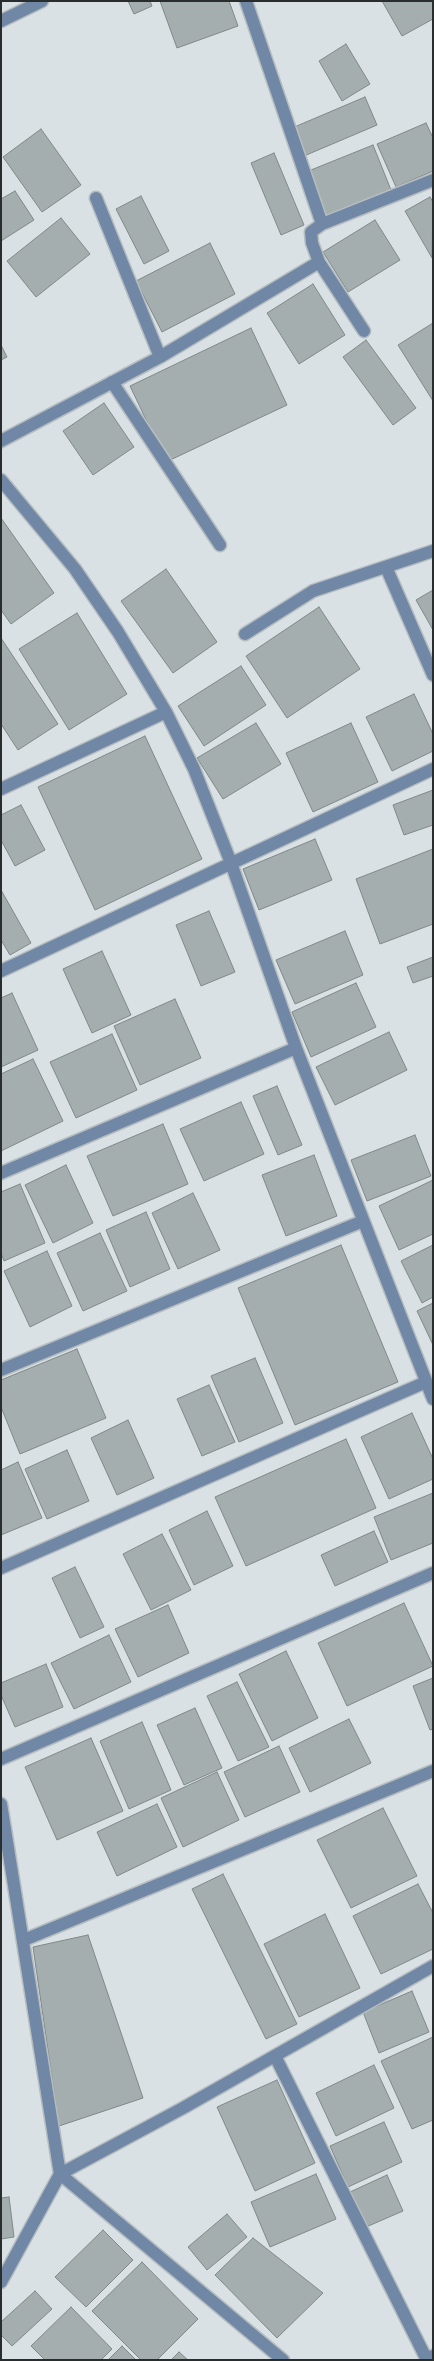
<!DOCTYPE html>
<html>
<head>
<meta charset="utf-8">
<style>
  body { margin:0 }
  #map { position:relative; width:434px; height:2361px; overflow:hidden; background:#d9e1e5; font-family:Inter,sans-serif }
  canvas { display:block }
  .frame { position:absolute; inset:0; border:2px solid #2a2d2e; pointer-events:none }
</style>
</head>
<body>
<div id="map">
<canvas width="434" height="2361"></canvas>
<div class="frame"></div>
</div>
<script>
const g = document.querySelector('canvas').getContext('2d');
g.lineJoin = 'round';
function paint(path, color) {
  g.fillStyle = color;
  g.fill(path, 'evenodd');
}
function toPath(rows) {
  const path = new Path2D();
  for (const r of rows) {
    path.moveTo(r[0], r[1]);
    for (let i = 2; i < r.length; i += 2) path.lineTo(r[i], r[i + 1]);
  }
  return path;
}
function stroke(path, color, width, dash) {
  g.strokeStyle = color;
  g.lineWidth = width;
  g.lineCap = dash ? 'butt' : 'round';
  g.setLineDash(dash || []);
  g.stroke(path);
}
const building = toPath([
  [128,1,150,1,152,6,134,14,128,1],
  [160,1,229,1,238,26,177,48,160,1],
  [382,1,433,1,433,19,402,36,382,1],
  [346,44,370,84,342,101,319,61,346,44],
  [365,97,377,125,304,156,292,128,365,97],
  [426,123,433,138,433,171,396,187,377,144,426,123],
  [41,129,81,185,42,212,3,157,41,129],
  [373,145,391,190,323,216,306,172,373,145],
  [274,153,304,225,281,235,251,163,274,153],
  [15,191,34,220,1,241,1,199,15,191],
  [141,196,169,251,144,264,116,209,141,196],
  [430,197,433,202,432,258,405,211,430,197],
  [61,218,90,254,36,297,7,261,61,218],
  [375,220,400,260,348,292,323,252,375,220],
  [210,243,235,294,162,332,136,281,210,243],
  [313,284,345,335,299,364,267,313,313,284],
  [433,323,433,401,398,345,433,323],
  [251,328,287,405,166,462,130,386,251,328],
  [366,340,416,408,393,425,343,357,366,340],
  [1,345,7,357,1,360,1,345],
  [104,403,134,447,93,475,63,431,104,403],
  [1,518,54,593,11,624,1,610,1,518],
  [166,569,217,642,173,673,121,601,166,569],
  [433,590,433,630,416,600,433,590],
  [319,607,360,669,287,718,246,656,319,607],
  [77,613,127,694,69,730,19,649,77,613],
  [1,638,58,724,18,750,1,724,1,638],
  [241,666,266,705,204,746,178,706,241,666],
  [414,694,433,734,433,751,392,771,366,717,414,694],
  [256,723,281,764,223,799,197,758,256,723],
  [351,723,378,782,313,812,286,753,351,723],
  [145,736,202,859,95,910,38,787,145,736],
  [433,790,433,825,404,835,393,805,433,790],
  [21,805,45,850,15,866,1,840,1,815,21,805],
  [315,839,332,880,259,910,243,869,315,839],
  [433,849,433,924,380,944,356,879,433,849],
  [1,890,31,943,10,955,1,940,1,890],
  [209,911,235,972,201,986,176,925,209,911],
  [345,931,363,975,295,1004,276,960,345,931],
  [102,951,131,1015,92,1033,63,969,102,951],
  [433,957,433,976,413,983,407,967,433,957],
  [356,983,376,1027,311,1057,292,1012,356,983],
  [12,993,38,1050,1,1067,1,998,12,993],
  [175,999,201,1058,140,1085,114,1026,175,999],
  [389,1032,407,1070,335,1105,316,1067,389,1032],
  [112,1034,137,1090,76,1118,50,1062,112,1034],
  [33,1059,63,1121,1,1151,1,1074,33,1059],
  [277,1086,302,1145,278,1155,253,1096,277,1086],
  [241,1102,264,1154,204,1181,180,1129,241,1102],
  [163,1124,188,1184,113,1216,87,1156,163,1124],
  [415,1135,431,1176,367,1201,351,1160,415,1135],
  [314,1155,337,1216,286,1236,262,1175,314,1155],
  [66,1165,93,1223,53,1243,25,1185,66,1165],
  [433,1180,433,1234,399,1250,379,1206,433,1180],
  [20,1184,45,1243,4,1261,1,1253,1,1192,20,1184],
  [193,1193,220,1250,178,1269,152,1213,193,1193],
  [146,1212,170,1269,130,1287,106,1230,146,1212],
  [100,1233,127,1291,83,1311,57,1253,100,1233],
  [341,1245,398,1382,295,1425,238,1288,341,1245],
  [433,1245,433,1297,422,1303,401,1261,433,1245],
  [47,1251,72,1306,30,1327,4,1271,47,1251],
  [433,1303,433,1345,417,1311,433,1303],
  [77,1349,106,1418,20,1454,1,1407,1,1380,77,1349],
  [255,1358,283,1423,239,1442,211,1376,255,1358],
  [209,1385,235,1442,202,1456,177,1399,209,1385],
  [412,1413,433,1459,433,1479,389,1499,361,1437,412,1413],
  [128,1420,154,1478,117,1495,91,1438,128,1420],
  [346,1439,376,1508,246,1566,215,1497,346,1439],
  [67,1450,89,1501,47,1519,25,1469,67,1450],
  [18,1462,42,1518,1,1535,1,1470,18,1462],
  [433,1493,433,1543,391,1560,374,1517,433,1493],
  [207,1511,233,1566,194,1585,169,1530,207,1511],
  [374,1531,388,1562,335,1586,321,1555,374,1531],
  [162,1534,191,1590,151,1610,123,1554,162,1534],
  [75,1567,104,1627,80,1638,52,1578,75,1567],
  [404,1603,433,1666,347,1706,318,1643,404,1603],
  [168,1605,189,1653,138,1677,115,1629,168,1605],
  [109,1635,131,1682,74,1709,51,1663,109,1635],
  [286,1651,318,1718,272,1741,239,1674,286,1651],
  [46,1664,63,1707,15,1727,1,1695,1,1683,46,1664],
  [433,1678,433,1729,430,1730,413,1686,433,1678],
  [237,1682,269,1747,238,1761,207,1696,237,1682],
  [195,1708,222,1768,184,1785,157,1725,195,1708],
  [349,1719,371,1763,310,1792,289,1748,349,1719],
  [142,1722,171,1790,129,1809,100,1741,142,1722],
  [91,1738,123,1811,57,1840,25,1767,91,1738],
  [279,1746,300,1792,245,1817,224,1772,279,1746],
  [217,1772,239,1820,183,1847,161,1798,217,1772],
  [157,1804,177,1847,117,1876,97,1832,157,1804],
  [383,1808,417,1876,351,1908,317,1840,383,1808],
  [223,1874,297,2024,266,2039,192,1889,223,1874],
  [418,1884,433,1913,433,1949,381,1974,353,1916,418,1884],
  [325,1914,360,1988,299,2017,264,1944,325,1914],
  [88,1935,143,2098,59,2126,33,1947,88,1935],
  [412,1991,429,2032,379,2053,363,2012,412,1991],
  [433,2037,433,2120,412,2129,381,2061,433,2037],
  [374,2065,394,2108,336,2136,316,2093,374,2065],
  [277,2080,315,2163,255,2191,217,2107,277,2080],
  [384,2122,402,2162,348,2187,330,2146,384,2122],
  [316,2174,336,2219,270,2247,251,2202,316,2174],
  [387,2175,403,2211,366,2227,350,2192,387,2175],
  [9,2197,14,2237,1,2239,1,2198,9,2197],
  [227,2214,247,2237,207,2270,188,2247,227,2214],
  [103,2230,133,2260,86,2307,55,2277,103,2230],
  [253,2238,323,2293,277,2338,215,2275,253,2238],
  [142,2262,198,2319,157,2360,141,2360,92,2311,142,2262],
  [35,2291,52,2309,12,2346,1,2335,1,2322,35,2291],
  [71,2307,112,2349,101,2360,45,2360,31,2346,71,2307],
  [122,2346,136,2360,108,2360,122,2346],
  [179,2352,188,2360,171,2360,179,2352]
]);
const minor = toPath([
  [246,1,322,224],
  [1,21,42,1],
  [96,198,160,357],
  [364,331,319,262,312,243,311,232,322,224,433,180],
  [112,382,220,545],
  [1,441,160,357,319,262],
  [1,480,75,569,118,632,166,712,194,769,231,863,296,1048,433,1399],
  [386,567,433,675],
  [245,634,313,591,433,551],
  [1,789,166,712],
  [1,971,433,769],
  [1,1173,296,1048],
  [1,1370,363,1221],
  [1,1568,426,1382],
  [1,1759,433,1573],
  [1,1804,60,2174,1,2282],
  [24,1940,433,1771],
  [275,2056,426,2358,433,2356],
  [283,2360,60,2174,183,2108,433,1966]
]);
paint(building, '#a5aeae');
stroke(building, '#808888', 1);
stroke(minor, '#b6bdc0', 15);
stroke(minor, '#7088a6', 12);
</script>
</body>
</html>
